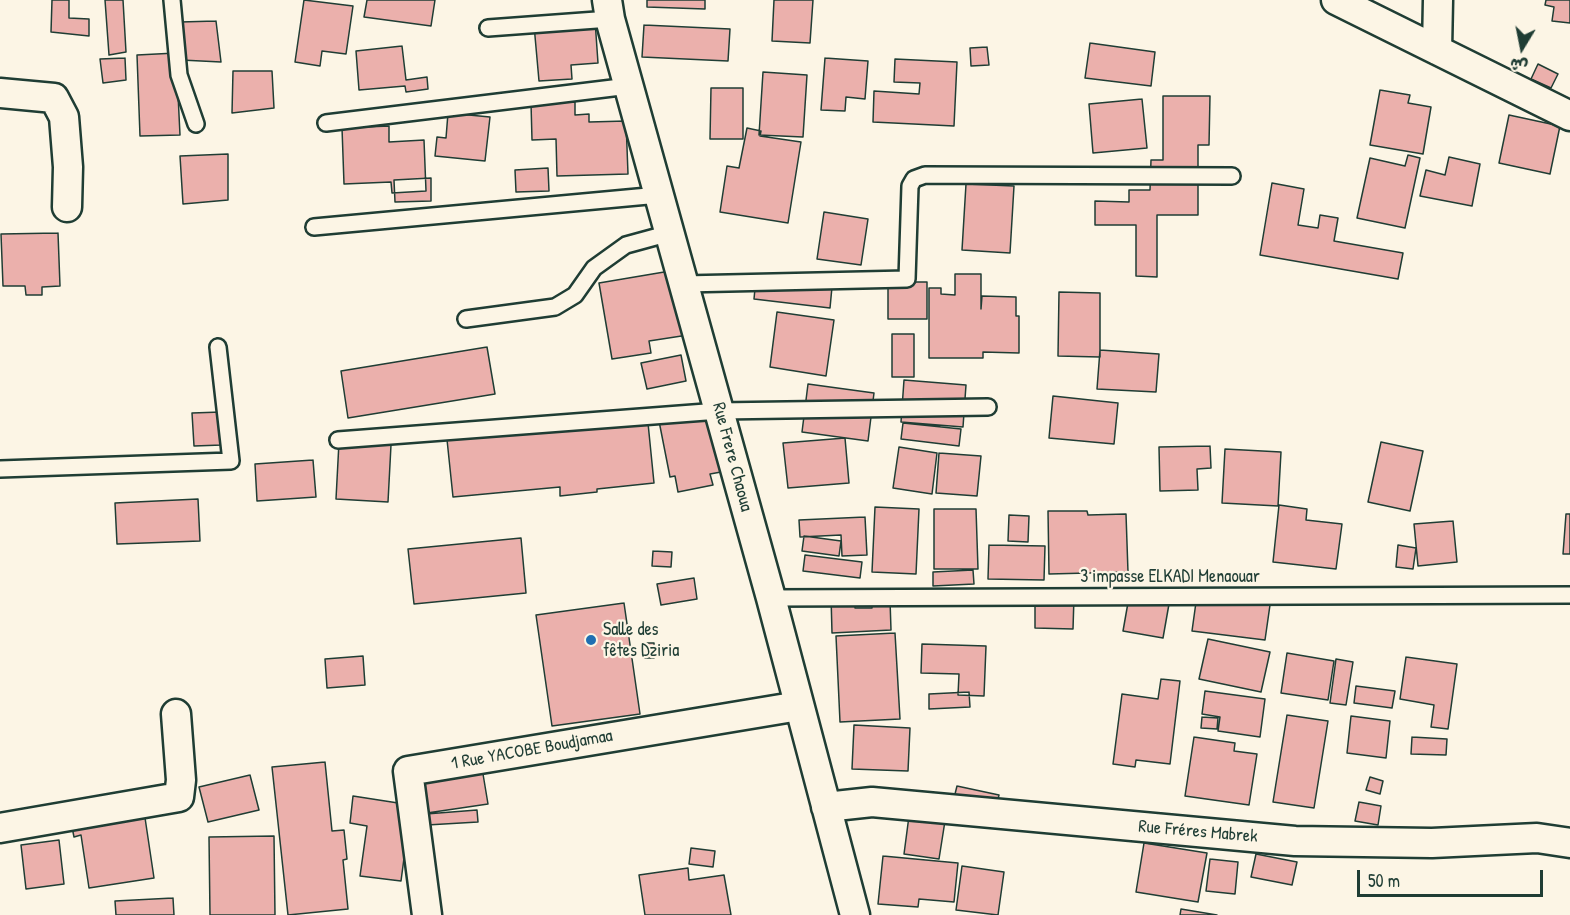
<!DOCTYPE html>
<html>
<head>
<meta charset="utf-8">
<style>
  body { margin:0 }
  #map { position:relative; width:1570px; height:915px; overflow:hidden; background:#fcf5e5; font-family:"Patrick Hand","Playpen Sans Arabic",sans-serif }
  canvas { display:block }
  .north { position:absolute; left:1492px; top:18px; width:60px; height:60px; -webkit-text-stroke:4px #fcf5e5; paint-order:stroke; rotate:190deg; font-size:16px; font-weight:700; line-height:24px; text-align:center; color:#1f3d34 }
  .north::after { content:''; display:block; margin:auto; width:21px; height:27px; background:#1f3d34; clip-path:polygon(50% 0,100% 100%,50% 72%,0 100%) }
  .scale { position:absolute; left:1357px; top:870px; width:186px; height:27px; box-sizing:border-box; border:3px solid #1f3d34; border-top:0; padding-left:8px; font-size:18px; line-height:21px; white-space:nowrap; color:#1f3d34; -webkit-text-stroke:4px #fcf5e5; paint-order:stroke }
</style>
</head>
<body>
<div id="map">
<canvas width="1570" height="915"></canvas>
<div class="north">ش</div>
<div class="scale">50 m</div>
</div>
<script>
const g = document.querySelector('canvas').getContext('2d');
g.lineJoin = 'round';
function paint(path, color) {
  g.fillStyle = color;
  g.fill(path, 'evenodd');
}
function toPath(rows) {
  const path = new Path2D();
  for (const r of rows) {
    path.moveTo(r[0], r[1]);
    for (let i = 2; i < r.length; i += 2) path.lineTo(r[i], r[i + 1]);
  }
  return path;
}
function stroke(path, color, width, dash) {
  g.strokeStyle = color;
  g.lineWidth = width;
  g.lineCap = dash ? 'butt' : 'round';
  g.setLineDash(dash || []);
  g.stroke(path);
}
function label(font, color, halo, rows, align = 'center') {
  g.font = font + ' "Patrick Hand",sans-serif';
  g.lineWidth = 4.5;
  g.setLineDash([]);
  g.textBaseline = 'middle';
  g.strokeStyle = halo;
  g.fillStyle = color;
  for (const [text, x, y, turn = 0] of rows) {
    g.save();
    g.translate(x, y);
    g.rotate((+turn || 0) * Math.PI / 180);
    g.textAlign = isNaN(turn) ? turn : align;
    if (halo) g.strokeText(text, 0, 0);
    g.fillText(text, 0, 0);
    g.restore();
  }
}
const building = toPath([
  [52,0,69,0,69,18,89,19,89,36,51,32,52,0],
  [105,0,123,0,126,52,109,55,105,0],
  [304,0,353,6,346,54,322,51,320,66,295,62,304,0],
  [367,0,435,0,431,26,364,17,367,0],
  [647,0,705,0,705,9,647,7,647,0],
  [774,0,813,0,810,43,772,41,774,0],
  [1546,0,1570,0,1570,23,1552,21,1554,7,1545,5,1546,0],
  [595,20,598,63,571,65,572,79,539,81,534,25,595,20],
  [216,21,221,62,181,60,180,22,216,21],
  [644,25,730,29,728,61,642,57,644,25],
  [1090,43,1155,52,1151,86,1085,78,1090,43],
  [402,46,406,80,427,77,428,89,406,92,405,86,359,90,356,51,402,46],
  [987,47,989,65,971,66,970,48,987,47],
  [176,53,180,135,140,136,137,55,176,53],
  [125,58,126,80,103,83,100,59,125,58],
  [825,58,868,61,865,99,846,97,845,111,821,110,825,58],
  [895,59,957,62,954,126,873,122,874,91,919,94,920,83,894,82,895,59],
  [1538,64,1558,74,1551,88,1531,79,1538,64],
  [233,71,272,71,274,108,232,113,233,71],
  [763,72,807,75,803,137,759,135,763,72],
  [711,88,743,88,743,139,710,139,711,88],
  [1380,90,1410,95,1408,103,1431,107,1423,154,1370,145,1380,90],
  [1163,96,1210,96,1209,145,1198,145,1198,215,1157,215,1157,277,1136,276,1136,225,1095,225,1095,201,1129,202,1129,190,1150,190,1151,160,1163,160,1163,96],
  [1142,99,1147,148,1093,153,1089,104,1142,99],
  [575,102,575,115,589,114,589,122,626,121,628,174,557,176,556,139,532,140,531,103,575,102],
  [448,113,490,117,485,161,435,156,437,137,446,138,448,113],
  [1509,115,1560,126,1550,174,1499,163,1509,115],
  [389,126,389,142,424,140,426,191,392,193,391,182,344,184,342,128,389,126],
  [747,128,761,131,760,136,801,142,788,223,720,212,727,166,739,168,747,128],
  [228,154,228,200,183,204,180,156,228,154],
  [1408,155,1420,158,1405,228,1357,218,1370,158,1405,166,1408,155],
  [1449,157,1480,164,1472,206,1420,196,1426,170,1445,175,1449,157],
  [548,168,549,191,516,192,515,170,548,168],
  [431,178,431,201,395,202,394,180,431,178],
  [1272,183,1304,189,1298,225,1318,228,1320,215,1338,218,1334,241,1403,253,1398,279,1260,255,1272,183],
  [966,184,1014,186,1010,253,962,250,966,184],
  [824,212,868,219,861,265,817,259,824,212],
  [58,233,60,286,42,287,42,295,26,295,25,286,3,286,1,234,58,233],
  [676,270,688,335,649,341,651,353,612,359,599,283,676,270],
  [955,274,981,274,981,309,982,296,1016,297,1016,316,1019,316,1019,353,983,352,983,358,929,358,929,288,941,288,941,294,955,295,955,274],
  [756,278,832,287,830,308,754,299,756,278],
  [888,282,927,282,927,319,888,319,888,282],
  [1059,292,1100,293,1100,357,1058,356,1059,292],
  [777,312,834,320,826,376,770,367,777,312],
  [892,334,914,334,914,377,892,377,892,334],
  [487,347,495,394,348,418,341,371,487,347],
  [1100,350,1159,354,1156,392,1097,389,1100,350],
  [681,355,686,381,647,389,641,363,681,355],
  [904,380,966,385,963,427,901,422,904,380],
  [808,384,874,393,868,441,802,432,808,384],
  [1053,396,1118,403,1114,444,1049,438,1053,396],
  [720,409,732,470,710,474,713,485,678,492,675,476,670,477,659,421,720,409],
  [221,412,222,445,194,446,192,413,221,412],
  [584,416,586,429,648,423,654,483,597,489,597,492,560,496,560,487,453,497,446,430,584,416],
  [903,423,961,429,959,446,901,439,903,423],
  [845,438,849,483,788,488,783,443,845,438],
  [339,442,391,445,388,502,336,499,339,442],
  [1381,442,1423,451,1410,511,1368,502,1381,442],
  [1210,446,1211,468,1197,469,1198,490,1160,491,1159,447,1210,446],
  [899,447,937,453,932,494,893,488,899,447],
  [1225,449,1281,452,1278,506,1222,503,1225,449],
  [939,453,981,456,977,496,936,493,939,453],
  [313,460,316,497,257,501,255,464,313,460],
  [198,499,200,541,117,544,115,503,198,499],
  [1279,505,1307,509,1306,520,1342,524,1336,569,1273,562,1279,505],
  [875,507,919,509,916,574,872,572,875,507],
  [934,509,976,509,978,569,934,569,934,509],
  [1048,511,1087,511,1088,515,1126,514,1128,572,1049,574,1048,511],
  [1566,514,1570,514,1570,554,1563,554,1566,514],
  [1009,515,1029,516,1028,542,1008,541,1009,515],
  [865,517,867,555,842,556,841,535,800,537,799,520,865,517],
  [1453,521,1457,562,1418,566,1414,524,1453,521],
  [804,536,841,541,839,556,802,551,804,536],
  [521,538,526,593,414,604,408,549,521,538],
  [989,545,1045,546,1044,580,988,579,989,545],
  [1398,545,1416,548,1413,569,1396,567,1398,545],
  [653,551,672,552,671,567,652,566,653,551],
  [805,555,862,562,860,578,803,571,805,555],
  [973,570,974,584,933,586,933,572,973,570],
  [694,578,697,599,661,605,657,584,694,578],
  [855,595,855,608,872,608,872,601,890,600,891,630,832,633,831,596,855,595],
  [1197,595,1270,605,1265,640,1192,631,1197,595],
  [1035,596,1074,597,1073,629,1035,628,1035,596],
  [1129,597,1169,604,1163,638,1123,631,1129,597],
  [624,603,640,714,552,726,536,615,624,603],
  [895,633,900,719,840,722,836,636,895,633],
  [1208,639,1270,652,1261,692,1199,679,1208,639],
  [644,643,654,643,654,658,644,658,644,643],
  [922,644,986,646,984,696,958,695,959,674,921,673,922,644],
  [1287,653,1334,661,1328,700,1281,693,1287,653],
  [363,656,365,685,327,688,325,659,363,656],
  [1406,657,1457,664,1448,729,1431,727,1434,705,1400,699,1406,657],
  [1336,659,1353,662,1346,705,1330,703,1336,659],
  [1161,679,1180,681,1170,764,1136,760,1135,767,1113,764,1122,694,1158,699,1161,679],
  [1356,686,1395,691,1392,708,1354,703,1356,686],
  [1205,691,1265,699,1260,737,1218,731,1220,717,1202,714,1205,691],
  [969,692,970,707,929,709,929,694,969,692],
  [1287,715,1328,721,1314,808,1273,802,1287,715],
  [1351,716,1390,721,1386,758,1347,753,1351,716],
  [1202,717,1218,718,1217,729,1201,728,1202,717],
  [854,725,910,728,908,771,852,769,854,725],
  [1194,737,1235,743,1234,751,1257,754,1249,805,1185,796,1194,737],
  [1412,737,1447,739,1446,755,1411,754,1412,737],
  [325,762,332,831,344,830,347,859,343,860,348,909,288,915,272,767,325,762],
  [482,768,488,804,427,813,421,777,482,768],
  [250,775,259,810,208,822,199,787,250,775],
  [1370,777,1383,781,1380,794,1366,790,1370,777],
  [957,786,999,795,996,807,954,798,957,786],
  [353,796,411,805,401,881,360,876,367,826,350,823,353,796],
  [1359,802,1381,806,1378,825,1355,821,1359,802],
  [477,810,478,822,427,825,426,814,477,810],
  [144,811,154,878,89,888,81,835,74,837,71,822,144,811],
  [909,816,945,821,939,859,904,854,909,816],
  [274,836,275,915,210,915,209,837,274,836],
  [59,840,64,884,26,889,21,845,59,840],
  [1144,843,1207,853,1198,902,1136,892,1144,843],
  [691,848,715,851,713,867,689,864,691,848],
  [1256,854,1297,862,1292,885,1251,877,1256,854],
  [883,856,958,863,954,902,919,899,918,907,878,904,883,856],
  [1210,859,1238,862,1235,894,1206,891,1210,859],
  [962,866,1004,872,998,915,956,910,962,866],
  [688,868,689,880,724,875,731,915,645,915,639,875,688,868],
  [173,898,174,915,116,915,115,901,173,898],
  [1181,909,1217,915,1180,915,1181,909]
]);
const lane = toPath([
  [172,0,179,75,196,124],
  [488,28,610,19],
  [326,123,629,86],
  [314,227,659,195],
  [684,284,907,279,910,186,914,179,925,175,1232,176],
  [466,319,555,307,575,295,594,268,626,245,670,233],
  [338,440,719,411,988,407],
  [0,469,231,461,218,347],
  [771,598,1570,595]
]);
const street = toPath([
  [607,0,610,19,771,598,855,915],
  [1336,0,1570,116],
  [1437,50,1438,0],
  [0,93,54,98,64,117,68,167,67,207],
  [826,807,872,802,1295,841,1432,843,1537,838,1570,843],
  [0,828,179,797,181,780,176,714],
  [427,915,408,771,799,706]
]);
const markers = [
  [591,640,6,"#1f6fb2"]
];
const streetNames = [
  ["Rue Frere Chaoua",732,457,75],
  ["3 impasse ELKADI Menaouar",1170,577],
  ["1 Rue YACOBE Boudjamaa",532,750,-10],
  ["Rue Fréres Mabrek",1198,832,5]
];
const poiNames = [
  ["Salle des",603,630],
  ["fêtes Dziria",603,651]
];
paint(building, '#ebb0ac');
stroke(building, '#1f3d34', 1.5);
stroke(lane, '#1f3d34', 20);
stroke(street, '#1f3d34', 33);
stroke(lane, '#fcf5e5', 15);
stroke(street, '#fcf5e5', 28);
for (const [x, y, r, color] of markers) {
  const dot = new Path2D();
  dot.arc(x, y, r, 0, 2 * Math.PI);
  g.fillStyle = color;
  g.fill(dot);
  stroke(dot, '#fcf5e5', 2);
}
label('18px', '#1f3d34', '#fcf5e5', streetNames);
label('18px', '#1f3d34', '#fcf5e5', poiNames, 'left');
</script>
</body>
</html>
